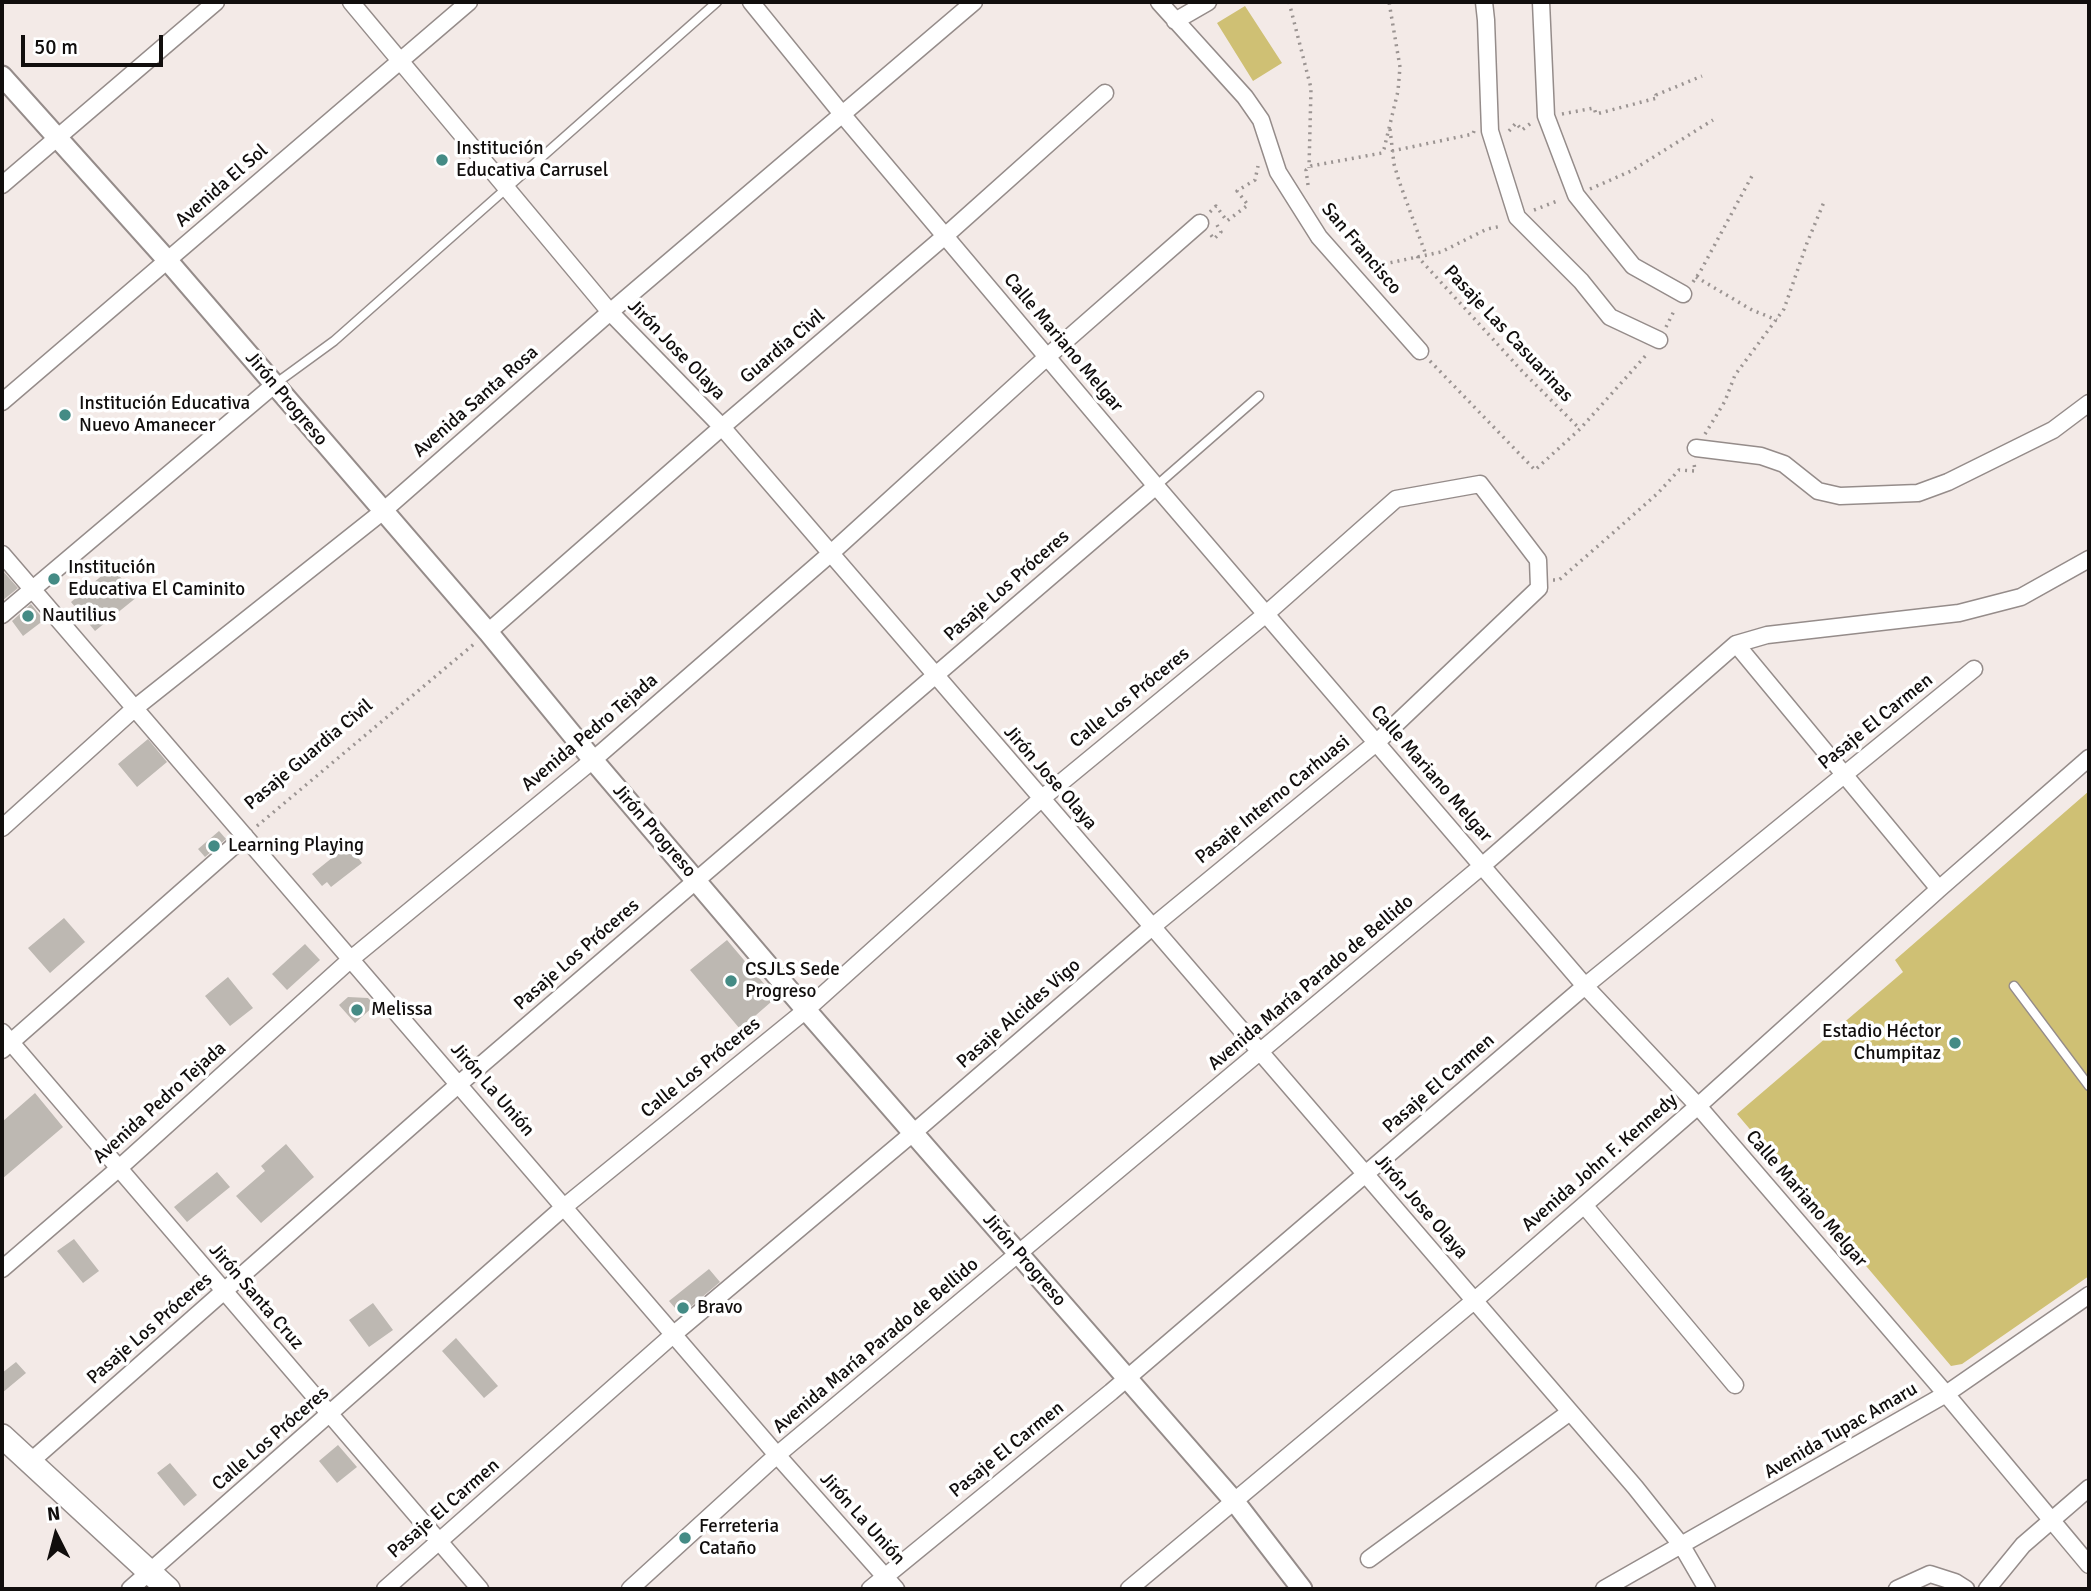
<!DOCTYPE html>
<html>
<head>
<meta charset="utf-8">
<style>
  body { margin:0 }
  #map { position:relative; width:2091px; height:1591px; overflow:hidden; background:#f3eae7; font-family:Signika,sans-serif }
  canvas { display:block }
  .frame { position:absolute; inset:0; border:4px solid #110e0d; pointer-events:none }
  .north { position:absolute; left:21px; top:1500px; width:70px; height:70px; -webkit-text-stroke:5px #fff; paint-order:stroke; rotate:354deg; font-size:19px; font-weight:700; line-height:28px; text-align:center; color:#110e0d }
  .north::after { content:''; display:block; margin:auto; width:24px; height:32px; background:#110e0d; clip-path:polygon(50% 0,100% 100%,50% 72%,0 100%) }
  .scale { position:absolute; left:21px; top:35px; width:142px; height:32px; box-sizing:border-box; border:4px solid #110e0d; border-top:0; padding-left:9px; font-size:21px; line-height:24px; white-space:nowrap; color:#110e0d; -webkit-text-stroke:5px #fff; paint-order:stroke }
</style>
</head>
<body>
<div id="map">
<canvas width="2091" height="1591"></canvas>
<div class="frame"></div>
<div class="north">N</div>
<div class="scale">50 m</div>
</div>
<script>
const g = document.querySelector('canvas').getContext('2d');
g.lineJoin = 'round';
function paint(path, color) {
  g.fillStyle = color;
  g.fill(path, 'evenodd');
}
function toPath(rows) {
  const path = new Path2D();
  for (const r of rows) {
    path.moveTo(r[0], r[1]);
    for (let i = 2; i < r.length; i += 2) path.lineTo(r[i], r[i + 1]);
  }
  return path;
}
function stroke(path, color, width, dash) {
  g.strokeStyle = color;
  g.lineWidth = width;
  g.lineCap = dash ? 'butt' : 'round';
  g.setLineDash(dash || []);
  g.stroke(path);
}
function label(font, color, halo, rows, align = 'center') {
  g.font = font + ' Signika,sans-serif';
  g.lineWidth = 7;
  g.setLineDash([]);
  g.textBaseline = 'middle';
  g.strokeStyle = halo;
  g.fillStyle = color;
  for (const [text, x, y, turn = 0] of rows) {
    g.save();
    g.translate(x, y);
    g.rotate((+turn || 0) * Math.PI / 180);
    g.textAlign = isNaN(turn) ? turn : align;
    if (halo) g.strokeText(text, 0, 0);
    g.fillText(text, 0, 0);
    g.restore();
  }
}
const green = toPath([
  [1245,6,1282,63,1253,81,1217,23],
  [2089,791,2089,1276,1962,1364,1951,1366,1737,1114,1903,972,1895,960]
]);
const building = toPath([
  [112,567,137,597,95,631,71,602],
  [2,570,18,588,2,601],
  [31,604,44,620,23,636,12,621],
  [148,739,167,762,137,787,118,764],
  [219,831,226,839,205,857,198,849],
  [348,845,362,863,331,887,327,882,322,886,312,874],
  [64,918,85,942,50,973,28,948],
  [727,940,771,992,771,1002,740,1029,690,970],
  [305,944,320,960,287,990,272,974],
  [228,977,253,1008,230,1026,205,996],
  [348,997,368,998,375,1005,355,1023,339,1005],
  [35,1093,63,1127,2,1179,2,1122],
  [286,1144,314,1177,261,1223,236,1196,265,1171,261,1166],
  [217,1172,230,1187,187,1222,174,1207],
  [74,1239,99,1271,83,1283,57,1251],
  [709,1269,720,1282,681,1315,669,1301],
  [373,1303,393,1330,369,1347,349,1320],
  [456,1338,498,1386,484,1398,442,1351],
  [16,1362,26,1373,2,1393,2,1373],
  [338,1445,357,1467,337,1483,319,1461],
  [170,1463,197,1495,184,1506,157,1473]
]);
const path = toPath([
  [1289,2,1311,88,1309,168],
  [1562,114,1594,108,1596,114,1657,98,1656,95,1702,76],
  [1390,129,1394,164,1399,181,1426,255],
  [1509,131,1516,123,1522,130,1531,123],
  [1392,151,1473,134,1474,131],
  [1308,185,1306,170,1311,166,1382,153,1384,149,1398,91,1400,67,1389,2],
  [1590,189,1631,171,1713,120],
  [1534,210,1560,200],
  [1210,212,1216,206,1227,221,1248,205,1237,191,1255,180,1258,166],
  [1211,235,1214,239,1221,232,1217,225],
  [1417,256,1522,371,1580,429],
  [1370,267,1441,252,1487,229,1502,226],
  [1696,277,1752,310,1777,320],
  [1693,282,1700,272,1753,174],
  [1666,327,1675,309],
  [1430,361,1535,470,1580,429,1648,353],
  [1705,434,1725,401,1735,375,1784,309,1807,243,1824,202],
  [1553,580,1559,580,1614,532,1658,493,1679,470,1695,471,1694,463],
  [257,826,474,644]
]);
const service = toPath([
  [275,384,334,341,717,2],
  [1156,486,1259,396],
  [2014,986,2089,1086]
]);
const minor = toPath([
  [351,2,610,312,722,427,1635,1487,1682,1546,1707,1589],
  [751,2,842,114,1156,486,1585,986,1698,1106,1946,1394,2089,1565],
  [1159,2,1245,97,1261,120,1278,172,1319,237,1420,351],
  [1484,2,1486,20,1490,131,1517,217,1581,281,1610,317,1659,340],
  [1541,2,1546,116,1576,195,1633,266,1683,294],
  [1175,21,1208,2],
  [2,185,216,2],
  [2,402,469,2],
  [1696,448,1761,456,1784,464,1818,491,1840,496,1918,493,1948,482,2053,430,2089,403],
  [2,554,777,1455,896,1589],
  [2,615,274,385],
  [488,632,722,427,945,236,1105,93],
  [1736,644,1939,889],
  [2,828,135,708,382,512,610,312,974,2],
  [2,1032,480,1589],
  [2,1050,245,836],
  [1584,1205,1735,1385],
  [2,1269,118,1169,351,959,593,760,830,554,1047,357,1200,223],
  [30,1462,459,1084,1156,486],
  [1369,1559,1570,1412],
  [130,1589,564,1207,806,1010,1041,799,1266,614,1396,499,1480,484,1538,560,1539,588,1376,743,1152,927,913,1133,674,1334,385,1589],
  [630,1589,777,1455,1482,866,1736,644,1767,635,1959,613,2021,597,2089,559],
  [870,1589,1111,1392,1585,986,1974,669],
  [1129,1589,1475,1300,1698,1106,1939,889,2089,758],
  [1604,1589,1946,1394,2089,1295],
  [1897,1589,1930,1574,1955,1582,1966,1589],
  [1987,1589,2023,1545,2089,1488]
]);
const tertiary = toPath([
  [2,76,168,261,488,632,593,760,806,1010,1235,1502,1302,1589]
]);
const secondary = toPath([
  [2,1436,168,1589]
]);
const markers = [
  [442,160,7,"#448b85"],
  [65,415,7,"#448b85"],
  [54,579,7,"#448b85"],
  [28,616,7,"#448b85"],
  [214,846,7,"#448b85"],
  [731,981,7,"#448b85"],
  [357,1010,7,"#448b85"],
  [1955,1043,7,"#448b85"],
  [683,1308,7,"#448b85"],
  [685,1538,7,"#448b85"]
];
const poiNames = [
  ["Institución",456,149],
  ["Educativa Carrusel",456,171],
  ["Institución Educativa",79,404],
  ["Nuevo Amanecer",79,426],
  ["Institución",68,568],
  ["Educativa El Caminito",68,590],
  ["Nautilius",42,616],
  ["Learning Playing",228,846],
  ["CSJLS Sede",745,970],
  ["Progreso",745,992],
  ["Melissa",371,1010],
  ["Estadio Héctor",1941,1032,"right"],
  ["Chumpitaz",1941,1054,"right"],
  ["Bravo",697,1308],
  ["Ferreteria",699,1527],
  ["Cataño",699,1549]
];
const streetNames = [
  ["Avenida El Sol",222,186,-41],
  ["San Francisco",1361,249,50],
  ["Pasaje Las Casuarinas",1508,334,47],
  ["Calle Mariano Melgar",1063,343,50],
  ["Guardia Civil",783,347,-40],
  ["Jirón Jose Olaya",676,350,46],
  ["Jirón Progreso",286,399,50],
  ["Avenida Santa Rosa",476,402,-41],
  ["Pasaje Los Próceres",1007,586,-41],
  ["Calle Los Próceres",1130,698,-39],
  ["Pasaje El Carmen",1876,722,-39],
  ["Avenida Pedro Tejada",590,733,-40],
  ["Pasaje Guardia Civil",309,755,-40],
  ["Calle Mariano Melgar",1431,774,49],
  ["Jirón Jose Olaya",1050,778,49],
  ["Pasaje Interno Carhuasi",1273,800,-39],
  ["Jirón Progreso",654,831,49],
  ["Pasaje Los Próceres",577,955,-41],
  ["Avenida María Parado de Bellido",1311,983,-40],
  ["Pasaje Alcides Vigo",1019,1014,-41],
  ["Calle Los Próceres",701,1068,-39],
  ["Pasaje El Carmen",1439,1084,-41],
  ["Jirón La Unión",492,1090,49],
  ["Avenida Pedro Tejada",160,1103,-42],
  ["Avenida John F. Kennedy",1600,1163,-41],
  ["Calle Mariano Melgar",1806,1199,49],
  ["Jirón Jose Olaya",1421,1207,49],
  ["Jirón Progreso",1024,1260,49],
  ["Jirón Santa Cruz",256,1297,49],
  ["Pasaje Los Próceres",150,1329,-41],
  ["Avenida María Parado de Bellido",876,1346,-40],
  ["Avenida Tupac Amaru",1841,1431,-30],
  ["Calle Los Próceres",271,1439,-41],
  ["Pasaje El Carmen",1007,1450,-39],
  ["Pasaje El Carmen",444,1509,-41],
  ["Jirón La Unión",862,1519,48]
];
paint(green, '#cfc074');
paint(building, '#bdb8b2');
stroke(service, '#958c8a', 11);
stroke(minor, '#958c8a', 19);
stroke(tertiary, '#958c8a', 23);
stroke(secondary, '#958c8a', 26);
stroke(path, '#9b9492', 3.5, [2, 5]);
stroke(service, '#fff', 8);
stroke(minor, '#fff', 16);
stroke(tertiary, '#fff', 19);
stroke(secondary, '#fff', 23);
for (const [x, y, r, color] of markers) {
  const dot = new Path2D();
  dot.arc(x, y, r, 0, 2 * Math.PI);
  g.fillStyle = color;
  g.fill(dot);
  stroke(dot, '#fff', 2.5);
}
label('19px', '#110e0d', '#fff', poiNames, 'left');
label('19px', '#110e0d', '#fff', streetNames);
</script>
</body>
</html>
